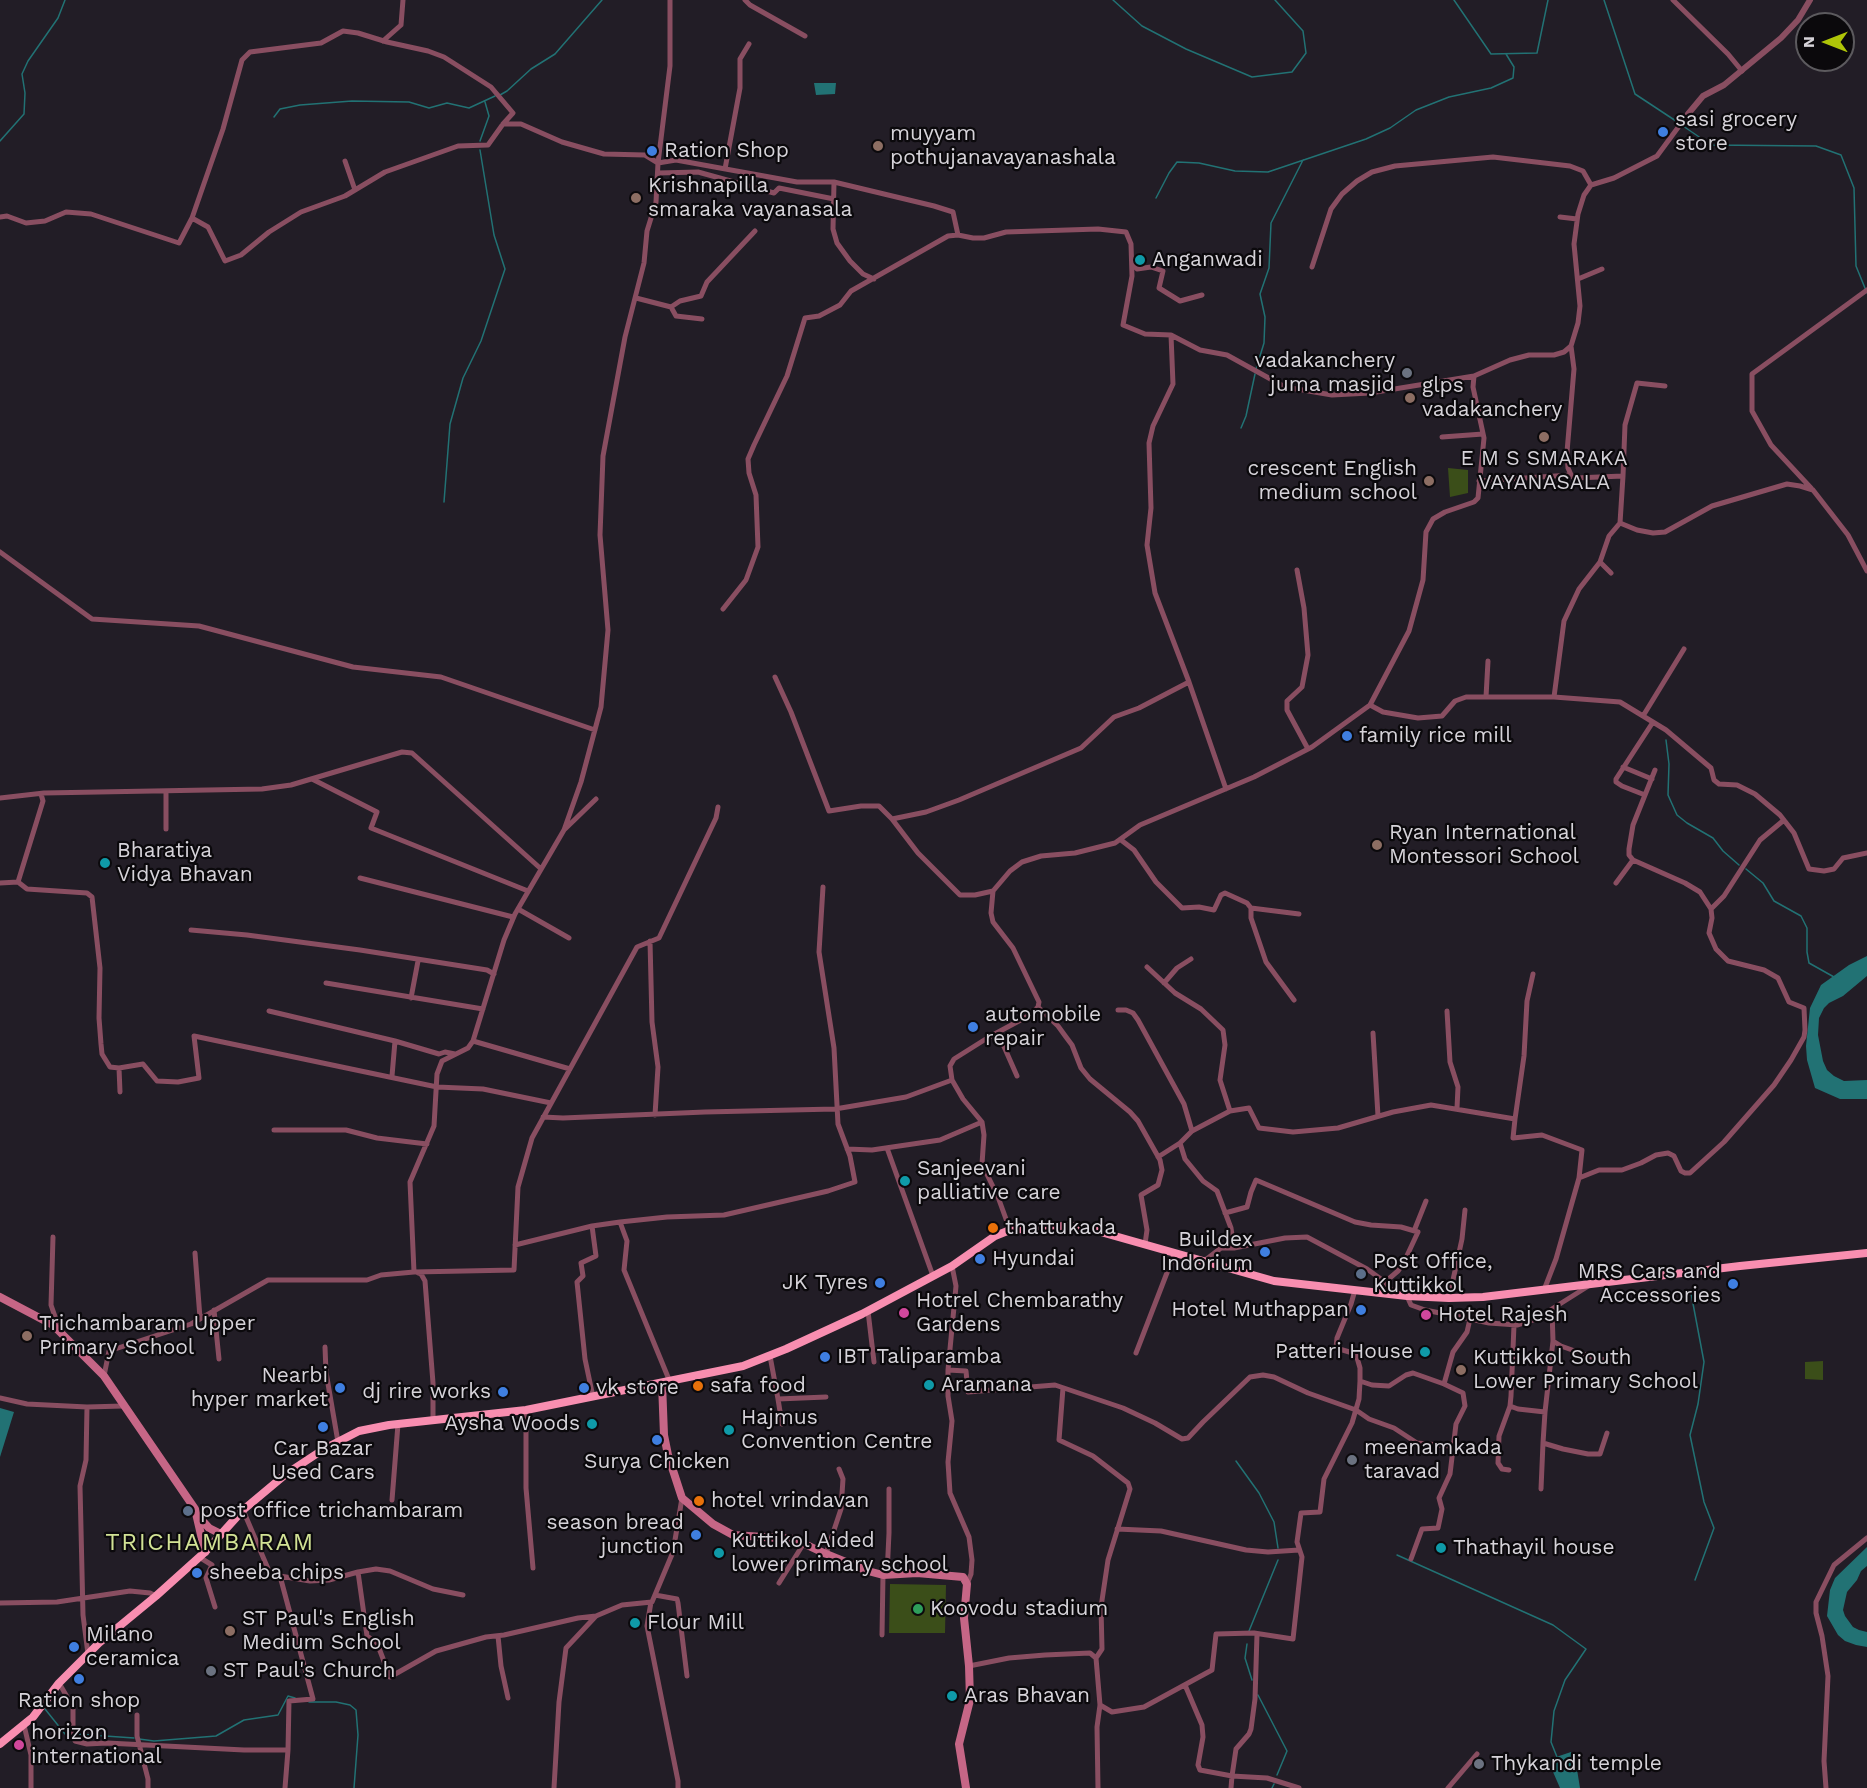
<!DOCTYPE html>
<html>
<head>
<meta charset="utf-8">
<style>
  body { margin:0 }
  #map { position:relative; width:1867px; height:1788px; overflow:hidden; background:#221d26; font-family:"Work Sans",sans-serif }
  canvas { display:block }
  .north { position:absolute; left:1795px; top:12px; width:60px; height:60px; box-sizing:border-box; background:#0b090c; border:2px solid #5c5a5e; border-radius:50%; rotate:270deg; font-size:16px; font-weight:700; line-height:24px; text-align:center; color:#d6d3d9 }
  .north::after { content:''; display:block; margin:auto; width:21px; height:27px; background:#afc508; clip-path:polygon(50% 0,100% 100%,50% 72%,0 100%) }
</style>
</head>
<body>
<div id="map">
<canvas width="1867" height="1788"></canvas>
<div class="north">N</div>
</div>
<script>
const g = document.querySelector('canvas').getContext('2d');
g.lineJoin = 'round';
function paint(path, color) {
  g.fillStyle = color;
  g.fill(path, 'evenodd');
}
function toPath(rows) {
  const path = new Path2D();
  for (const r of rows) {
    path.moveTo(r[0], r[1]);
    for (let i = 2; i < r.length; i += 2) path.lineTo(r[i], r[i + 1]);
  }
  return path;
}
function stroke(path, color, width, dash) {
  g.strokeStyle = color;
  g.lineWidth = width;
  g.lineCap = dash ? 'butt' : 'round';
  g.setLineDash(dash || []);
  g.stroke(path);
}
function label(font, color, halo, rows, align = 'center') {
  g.font = font + ' "Work Sans",sans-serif';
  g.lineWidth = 4.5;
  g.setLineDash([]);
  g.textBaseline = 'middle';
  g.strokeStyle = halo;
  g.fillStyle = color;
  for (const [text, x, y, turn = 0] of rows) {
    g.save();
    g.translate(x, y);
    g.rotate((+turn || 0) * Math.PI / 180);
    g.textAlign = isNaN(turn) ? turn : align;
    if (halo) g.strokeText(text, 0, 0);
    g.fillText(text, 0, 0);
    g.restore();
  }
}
const green = toPath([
  [1448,468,1468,470,1468,493,1450,497],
  [1823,1361,1823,1380,1805,1379,1805,1362],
  [890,1584,946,1585,945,1633,889,1633]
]);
const water = toPath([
  [814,83,836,83,835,94,816,95],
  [1867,956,1867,976,1843,996,1829,1003,1824,1008,1819,1018,1818,1035,1823,1061,1827,1070,1834,1076,1844,1081,1867,1080,1867,1099,1840,1099,1815,1088,1807,1060,1806,1046,1810,1008,1821,985,1849,965],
  [0,1408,14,1412,0,1457],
  [1867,1547,1867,1566,1861,1571,1857,1580,1847,1592,1843,1610,1845,1616,1853,1627,1859,1630,1867,1632,1867,1647,1856,1645,1845,1641,1838,1635,1827,1616,1830,1590,1835,1578],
  [1571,1752,1575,1757,1580,1788,1560,1788,1550,1765,1550,1759]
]);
const stream = toPath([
  [1113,0,1142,26,1186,49,1252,77,1292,72,1306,53,1303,31,1275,0],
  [1454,0,1491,54,1537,53,1548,0],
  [1604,0,1635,94,1679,123],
  [500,95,507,91,531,69,555,54,602,0],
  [274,117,280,109,300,105,352,101,409,102,429,108,447,103,469,108,495,96],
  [1683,126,1711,145,1816,146,1841,155,1854,188,1856,266,1867,293],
  [0,141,24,114,25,93,22,74,28,61,58,18,65,0],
  [480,141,489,116,485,102],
  [1156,198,1169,173,1177,162,1199,163,1235,171,1268,172,1366,139,1390,128,1416,110,1449,97,1491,88,1513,78,1514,67,1506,54],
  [1256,369,1264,343,1265,317,1260,294,1269,268,1271,223,1303,160],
  [1241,428,1246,416,1255,374],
  [444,502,450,424,463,378,481,341,505,269,494,235,480,150],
  [1666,740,1669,764,1668,795,1677,815,1687,823,1713,838,1723,851,1739,865],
  [1746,869,1763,883,1774,901,1801,916,1807,928,1807,952,1809,963,1834,977],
  [1691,1293,1704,1362,1698,1404,1690,1435,1704,1502,1714,1528,1695,1580],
  [1236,1461,1259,1493,1274,1522,1278,1548],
  [1397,1555,1553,1625,1586,1649,1565,1680,1554,1711,1551,1742,1557,1757],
  [1249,1631,1278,1560],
  [1247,1644,1245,1658,1252,1680],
  [1258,1695,1287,1751,1277,1775],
  [309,1702,336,1702,350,1705,356,1710,358,1735,354,1788],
  [45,1709,65,1734,70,1734],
  [76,1734,134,1738],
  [139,1739,154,1741,216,1736,244,1720,278,1715,288,1696,295,1698],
  [1272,1788,1274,1784]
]);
const minor = toPath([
  [745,0,750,5,805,36],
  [1673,0,1728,54,1742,71],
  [383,41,401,25,403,0],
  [345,161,355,190],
  [725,169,740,88,740,59,749,44],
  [658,173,698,172,774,193,779,188,834,199],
  [834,182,833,229,837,243,850,261,863,274,874,279],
  [0,217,7,216,26,223,45,221,66,212,91,214,179,243,192,218,208,227,225,261,241,255,269,232,301,212,345,196,385,172,458,146,488,145,503,124,521,124,562,142,604,154,645,155,658,163,670,66,670,0],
  [1560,217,1577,219],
  [192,218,223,129,242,60,250,52,321,43,343,31,358,33,387,42,428,51,444,57,491,87,513,113,503,124],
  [1132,263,1137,269,1151,267,1163,271,1159,288,1180,301,1202,295],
  [1312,267,1331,209,1342,194,1357,181,1372,172,1395,166,1493,157,1570,166,1583,171,1591,185],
  [1578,279,1602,269],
  [636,298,671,307,676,316,702,319],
  [671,307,680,301,701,296,707,282,755,231],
  [1171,335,1173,384,1153,426,1149,443,1151,508,1147,545,1155,593,1189,682,1226,789],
  [1571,346,1574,369,1567,452,1568,468,1572,477,1575,478,1623,476,1620,523,1637,530,1653,533,1665,532,1712,506,1787,484,1800,486,1813,490,1848,535,1867,571],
  [1479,413,1500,405],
  [1442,437,1483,434],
  [1623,476,1625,425,1637,383,1665,386],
  [1479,481,1571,475],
  [1811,488,1771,445,1752,411,1752,374,1867,290],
  [0,552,92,619,199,626,353,667,441,677,595,730],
  [1600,562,1611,573],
  [1297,570,1304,608,1308,655,1302,687,1287,701,1287,710,1308,749],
  [723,609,746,580,758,547,756,495,749,473,748,459,754,445,787,376,805,318,819,316,840,305,851,291,948,236,958,235],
  [775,677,791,712,829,811,861,806,879,806,892,819,926,812,959,800,1081,748,1114,717,1139,708,1189,682],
  [1486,697,1488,661],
  [1554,697,1564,621,1579,589,1600,562,1609,536,1620,523],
  [1370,705,1383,712,1418,718,1442,716,1455,701,1466,697,1554,697,1620,702,1666,730,1711,768,1714,780,1719,784,1737,785,1755,794,1780,815,1794,833,1809,869,1824,871,1834,869,1843,858,1867,853],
  [1643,716,1684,649],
  [1623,767,1652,779],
  [312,779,377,812,371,828,528,891],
  [166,792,166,829],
  [1645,795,1622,786,1616,782,1616,779,1653,722],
  [0,798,44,793,262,789,291,785,402,752,412,753,540,868],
  [892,819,918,853,960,895,975,895,993,891],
  [565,829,596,799],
  [1121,840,1134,850,1156,882,1182,908,1199,907,1214,910,1221,895,1225,893,1247,903,1251,908,1299,914],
  [360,878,513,917],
  [18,882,27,889,87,893,92,897,100,968,99,1018,101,1044,102,1054,110,1067,119,1068,143,1064,157,1081,178,1082,199,1078,194,1036,437,1087,483,1089,551,1103],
  [0,883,18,882,43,801,41,794],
  [1616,883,1633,860,1629,855,1629,849,1633,825,1655,770],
  [1251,908,1251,918,1266,962,1294,1000],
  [518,909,569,938],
  [1711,909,1724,896,1760,840,1784,820],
  [191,930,247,935,360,950,487,970,494,974],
  [650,941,652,1022,658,1067,655,1115],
  [1147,967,1175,993,1201,1009,1223,1030,1225,1045,1220,1080,1230,1111],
  [326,983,483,1009],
  [1164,983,1177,968,1191,959],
  [411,998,418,961],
  [1038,1007,1058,1026,1066,1037,1072,1045,1081,1068,1090,1079,1130,1112,1138,1121,1160,1160,1162,1170,1158,1185,1141,1195,1147,1230,1145,1244],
  [1118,1010,1126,1010,1133,1013,1138,1020,1184,1104,1192,1131],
  [269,1011,395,1041],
  [1447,1011,1450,1062,1458,1087,1457,1108],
  [998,1033,1017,1076],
  [1373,1033,1378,1116],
  [473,1041,570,1069],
  [119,1068,120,1092],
  [392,1076,395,1041,439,1054,445,1052,455,1054],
  [543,1117,563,1118,705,1112,835,1109,906,1097,952,1080],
  [1515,1119,1524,1056,1527,1001,1533,974],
  [274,1130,346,1130,377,1138,427,1144],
  [887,1148,933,1276],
  [847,1149,872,1150,940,1140,982,1122],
  [1158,1157,1180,1143],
  [1579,1178,1599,1170,1622,1170,1641,1163,1656,1155,1668,1153,1674,1156,1681,1171,1685,1173,1690,1173,1724,1142,1774,1085,1791,1060,1804,1037,1805,1030,1804,1008,1789,1002,1778,978,1764,970,1728,961,1716,949,1709,933,1712,918,1711,909,1700,892,1685,883,1633,860],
  [1225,1213,1247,1207,1251,1192,1256,1180,1355,1222,1371,1225,1401,1227,1418,1232,1404,1262,1398,1271,1385,1282],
  [620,1222,667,1217,724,1215,828,1191,855,1182,850,1156,838,1124,834,1048,819,952,823,887],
  [592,1226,596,1256,581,1263,583,1276,577,1282,585,1359,593,1397],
  [1010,1230,998,1197,982,1164,984,1135,982,1122,963,1099,952,1080,950,1066,954,1059,989,1037,1030,1015,1038,1007,1039,1002,1013,948,993,922,991,913,993,891,1010,871,1022,862,1041,856,1075,853,1115,843,1140,825,1254,777,1312,747,1370,705,1409,631,1423,580,1426,532,1433,519,1445,512,1474,502,1478,498,1484,438,1473,387,1474,376,1510,360,1529,355,1554,355,1564,352,1571,346,1578,323,1580,306,1574,244,1578,214,1584,195,1591,185,1614,178,1657,156,1688,114],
  [1414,1231,1426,1201],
  [53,1237,51,1305,60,1331],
  [515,1245,592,1226,620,1222,627,1241,624,1270,670,1382],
  [1234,1248,1285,1238,1307,1237,1367,1269,1385,1282,1395,1295],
  [195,1253,200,1318],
  [1204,1261,1221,1248,1234,1248,1231,1228,1217,1191,1203,1181,1185,1159,1180,1143,1192,1131,1230,1111,1249,1108,1259,1128,1293,1132,1338,1128,1393,1112,1431,1105,1515,1119,1513,1138,1542,1135,1582,1150,1579,1178,1556,1259,1544,1290],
  [952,1266,956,1286,948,1370,948,1396,952,1421,948,1462,950,1493,969,1537,972,1560,971,1574,967,1584],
  [414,1272,410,1182,434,1126,437,1074,442,1061,468,1048,473,1041,504,940,515,914,564,830,581,782,601,707,608,630,600,535,603,456,625,337,644,263,647,231,656,202,658,163,676,160,797,182,834,182,934,206,953,212,958,235,973,238,984,238,1006,232,1098,229,1126,232,1131,244,1132,276,1123,325,1145,334,1171,335,1200,350,1227,355,1285,387,1332,395,1370,393,1474,376],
  [418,1273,421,1274,425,1281,433,1383,433,1420],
  [1355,1290,1351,1304,1337,1338,1336,1348,1356,1354,1360,1368,1360,1381,1372,1385,1389,1386,1406,1375,1413,1373,1444,1384,1453,1352,1467,1332,1470,1319,1425,1310,1411,1305,1407,1296],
  [1449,1298,1462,1239,1465,1210],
  [214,1310,219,1359],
  [1552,1310,1553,1341,1561,1346,1597,1359,1610,1360,1614,1357],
  [868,1311,874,1362],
  [1470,1319,1489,1323,1517,1325,1536,1319,1590,1285],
  [325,1347,326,1372,338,1442],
  [1136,1353,1175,1252],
  [770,1356,778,1399,826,1397],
  [948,1370,966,1371,968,1392,1055,1385,1123,1408,1155,1423,1182,1439,1188,1438,1203,1422,1250,1377,1263,1375,1274,1377,1308,1393,1356,1410,1369,1419,1394,1428,1417,1443,1449,1446,1455,1445],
  [104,1376,109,1351,191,1324,268,1280,367,1280,381,1275,414,1272,514,1270,518,1187,532,1138,637,947,659,938,716,818,718,807],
  [1063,1388,1059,1440,1093,1456,1128,1483,1130,1489,1108,1560,1101,1607,1102,1649,1096,1658],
  [0,1398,27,1404,87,1407],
  [778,1399,782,1424],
  [1510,1406,1518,1409,1545,1412,1543,1443,1563,1449,1588,1454,1600,1454,1607,1433],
  [526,1410,526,1488,533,1568],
  [1545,1412,1553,1341],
  [1509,1470,1502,1469,1498,1463,1499,1436,1510,1406,1511,1396,1514,1325],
  [1541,1489,1543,1443],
  [392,1500,398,1424],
  [1117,1529,1161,1531,1246,1550,1268,1552,1299,1550],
  [826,1554,841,1509,843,1479,839,1469],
  [199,1557,212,1565,206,1578,215,1607],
  [1411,1559,1422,1529,1438,1528,1442,1509,1439,1498,1450,1474,1456,1424,1465,1406,1463,1393,1444,1384],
  [358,1572,376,1569,390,1571,433,1589,463,1595],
  [887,1575,889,1533,889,1489],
  [280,1576,310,1581,329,1580,358,1572,367,1636,377,1643,390,1677,436,1651,486,1637,504,1635,578,1618,596,1616],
  [779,1583,804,1543],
  [655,1595,677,1599,678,1603,687,1676],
  [651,1602,647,1626,678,1781,678,1788],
  [0,1603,57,1602,130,1591,150,1593,156,1596],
  [882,1635,883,1575],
  [498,1636,501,1666,508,1698],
  [88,1654,83,1615,80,1486,86,1460,87,1407,123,1406],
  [969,1666,1009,1658,1045,1655,1090,1653,1096,1658,1100,1705,1097,1727,1098,1788],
  [59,1683,73,1707,73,1735,75,1741,87,1744,107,1743,244,1750,288,1750,289,1701,313,1699,280,1576,269,1571,243,1510],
  [1185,1685,1202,1725,1203,1737,1198,1765,1200,1770,1232,1776,1236,1749,1249,1734,1251,1729,1255,1699,1257,1634],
  [1100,1705,1112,1712,1144,1707,1212,1670,1216,1634,1254,1633,1293,1639,1302,1557,1297,1542,1301,1513,1320,1512,1324,1479,1352,1423,1359,1399,1360,1381],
  [137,1715,137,1736,148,1779,148,1788],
  [24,1725,31,1755,31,1788],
  [285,1788,288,1750],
  [554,1788,559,1702,566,1648,596,1616,622,1605,652,1602,673,1552,682,1498],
  [1231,1788,1232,1776,1267,1778,1299,1788],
  [1448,1788,1477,1754],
  [1826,1788,1824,1761,1828,1676,1822,1636,1816,1613,1816,1602,1834,1565,1867,1538]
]);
const tertiary = toPath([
  [1688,114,1703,96,1724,85,1781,38,1798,20,1810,0]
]);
const secondary = toPath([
  [0,1297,53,1325,104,1376,195,1509,205,1552],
  [662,1383,664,1435,668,1455,682,1498,713,1524,733,1535,794,1539,826,1554,868,1571,883,1575,917,1573,963,1577,967,1584,964,1618,969,1666,970,1700,959,1744,966,1788],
  [198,1516,209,1528,221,1534]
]);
const trunk = toPath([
  [0,1744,33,1717,59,1683,99,1643,156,1596,205,1552,243,1510,286,1474,324,1449,359,1431,389,1425,526,1410,743,1366,786,1349,862,1314,952,1266,995,1236,1010,1230,1066,1226,1083,1227,1274,1281,1407,1296,1449,1298,1483,1297,1740,1266,1867,1253]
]);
const markers = [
  [1663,132,6,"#3f7fe0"],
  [878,146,6,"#8d6e63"],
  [652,151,6,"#3f7fe0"],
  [636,198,6,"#8d6e63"],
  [1140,260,6,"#0f9aa8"],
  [1407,373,6,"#6b7280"],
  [1410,398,6,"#8d6e63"],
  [1544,437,6,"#8d6e63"],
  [1429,481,6,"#8d6e63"],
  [1347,736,6,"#3f7fe0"],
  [1377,845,6,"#8d6e63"],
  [105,863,6,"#0f9aa8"],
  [973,1027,6,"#3f7fe0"],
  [905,1181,6,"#0f9aa8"],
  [993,1228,6,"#e8710a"],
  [1265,1252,6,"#3f7fe0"],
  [980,1259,6,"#3f7fe0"],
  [1361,1274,6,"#5c6f8a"],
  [880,1283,6,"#3f7fe0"],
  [1733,1284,6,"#3f7fe0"],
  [1361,1310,6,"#3f7fe0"],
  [904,1313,6,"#d1479c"],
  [1426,1315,6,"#d1479c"],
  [27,1336,6,"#8d6e63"],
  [1425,1352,6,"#0f9aa8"],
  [825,1357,6,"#3f7fe0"],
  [1461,1370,6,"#8d6e63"],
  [929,1385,6,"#0f9aa8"],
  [698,1386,6,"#e8710a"],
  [340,1388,6,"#3f7fe0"],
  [584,1388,6,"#3f7fe0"],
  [503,1392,6,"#3f7fe0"],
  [592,1424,6,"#0f9aa8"],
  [323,1427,6,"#3f7fe0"],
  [729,1430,6,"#0f9aa8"],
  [657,1440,6,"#3f7fe0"],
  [1352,1460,6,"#6b7280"],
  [699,1501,6,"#e8710a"],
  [188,1511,6,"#5c6f8a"],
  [696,1535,6,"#3f7fe0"],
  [1441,1548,6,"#0f9aa8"],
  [719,1553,6,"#0f9aa8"],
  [197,1573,6,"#3f7fe0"],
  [918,1609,6,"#2e9e5b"],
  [635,1623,6,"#0f9aa8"],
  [230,1631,6,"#8d6e63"],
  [74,1647,6,"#3f7fe0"],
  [211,1671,6,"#6b7280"],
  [79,1679,6,"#3f7fe0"],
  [952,1696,6,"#0f9aa8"],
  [19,1745,6,"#d1479c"],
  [1479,1764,6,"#6b7280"]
];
const poiNames = [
  ["sasi grocery",1675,120],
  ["store",1675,144],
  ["muyyam",890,134],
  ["pothujanavayanashala",890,158],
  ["Ration Shop",664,151],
  ["Krishnapilla",648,186],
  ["smaraka vayanasala",648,210],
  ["Anganwadi",1152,260],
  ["vadakanchery",1395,361,"right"],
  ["juma masjid",1395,385,"right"],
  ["glps",1422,386],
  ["vadakanchery",1422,410],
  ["E M S SMARAKA",1544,459,"center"],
  ["VAYANASALA",1544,483,"center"],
  ["crescent English",1417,469,"right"],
  ["medium school",1417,493,"right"],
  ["family rice mill",1359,736],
  ["Ryan International",1389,833],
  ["Montessori School",1389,857],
  ["Bharatiya",117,851],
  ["Vidya Bhavan",117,875],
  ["automobile",985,1015],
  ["repair",985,1039],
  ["Sanjeevani",917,1169],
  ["palliative care",917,1193],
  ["thattukada",1005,1228],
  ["Buildex",1253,1240,"right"],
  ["Indorium",1253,1264,"right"],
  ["Hyundai",992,1259],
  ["Post Office,",1373,1262],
  ["Kuttikkol",1373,1286],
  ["MRS Cars and",1721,1272,"right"],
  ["Accessories",1721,1296,"right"],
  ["JK Tyres",868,1283,"right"],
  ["Hotrel Chembarathy",916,1301],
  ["Gardens",916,1325],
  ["Hotel Muthappan",1349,1310,"right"],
  ["Hotel Rajesh",1438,1315],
  ["Trichambaram Upper",39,1324],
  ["Primary School",39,1348],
  ["Patteri House",1413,1352,"right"],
  ["IBT Taliparamba",837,1357],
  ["Kuttikkol South",1473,1358],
  ["Lower Primary School",1473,1382],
  ["Nearbi",328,1376,"right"],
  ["hyper market",328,1400,"right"],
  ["Aramana",941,1385],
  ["safa food",710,1386],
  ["vk store",596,1388],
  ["dj rire works",491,1392,"right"],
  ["Hajmus",741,1418],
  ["Convention Centre",741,1442],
  ["Aysha Woods",580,1424,"right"],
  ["meenamkada",1364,1448],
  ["taravad",1364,1472],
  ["Car Bazar",323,1449,"center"],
  ["Used Cars",323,1473,"center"],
  ["Surya Chicken",657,1462,"center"],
  ["hotel vrindavan",711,1501],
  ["post office trichambaram",200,1511],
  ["season bread",684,1523,"right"],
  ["junction",684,1547,"right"],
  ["Kuttikol Aided",731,1541],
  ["lower primary school",731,1565],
  ["Thathayil house",1453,1548],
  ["sheeba chips",209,1573],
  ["Koovodu stadium",930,1609],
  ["ST Paul's English",242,1619],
  ["Medium School",242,1643],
  ["Flour Mill",647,1623],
  ["Milano",86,1635],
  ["ceramica",86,1659],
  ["ST Paul's Church",223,1671],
  ["Aras Bhavan",964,1696],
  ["Ration shop",79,1701,"center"],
  ["horizon",31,1733],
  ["international",31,1757],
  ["Thykandi temple",1491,1764]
];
const quarterNames = [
  ["TRICHAMBARAM",210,1543]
];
paint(green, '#3b4e19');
paint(water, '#227274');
stroke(stream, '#227274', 1.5);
stroke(minor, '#894e61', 5);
stroke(tertiary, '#894e61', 6);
stroke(secondary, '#c66686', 8);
stroke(trunk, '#f88eb0', 8);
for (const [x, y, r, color] of markers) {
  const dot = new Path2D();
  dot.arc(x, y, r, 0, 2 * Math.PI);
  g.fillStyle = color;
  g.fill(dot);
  stroke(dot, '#0b090c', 2);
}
label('21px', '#d6d3d9', '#0b090c', poiNames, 'left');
g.letterSpacing = '1.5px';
label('24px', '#d2e295', '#0b090c', quarterNames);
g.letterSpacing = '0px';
</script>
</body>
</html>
